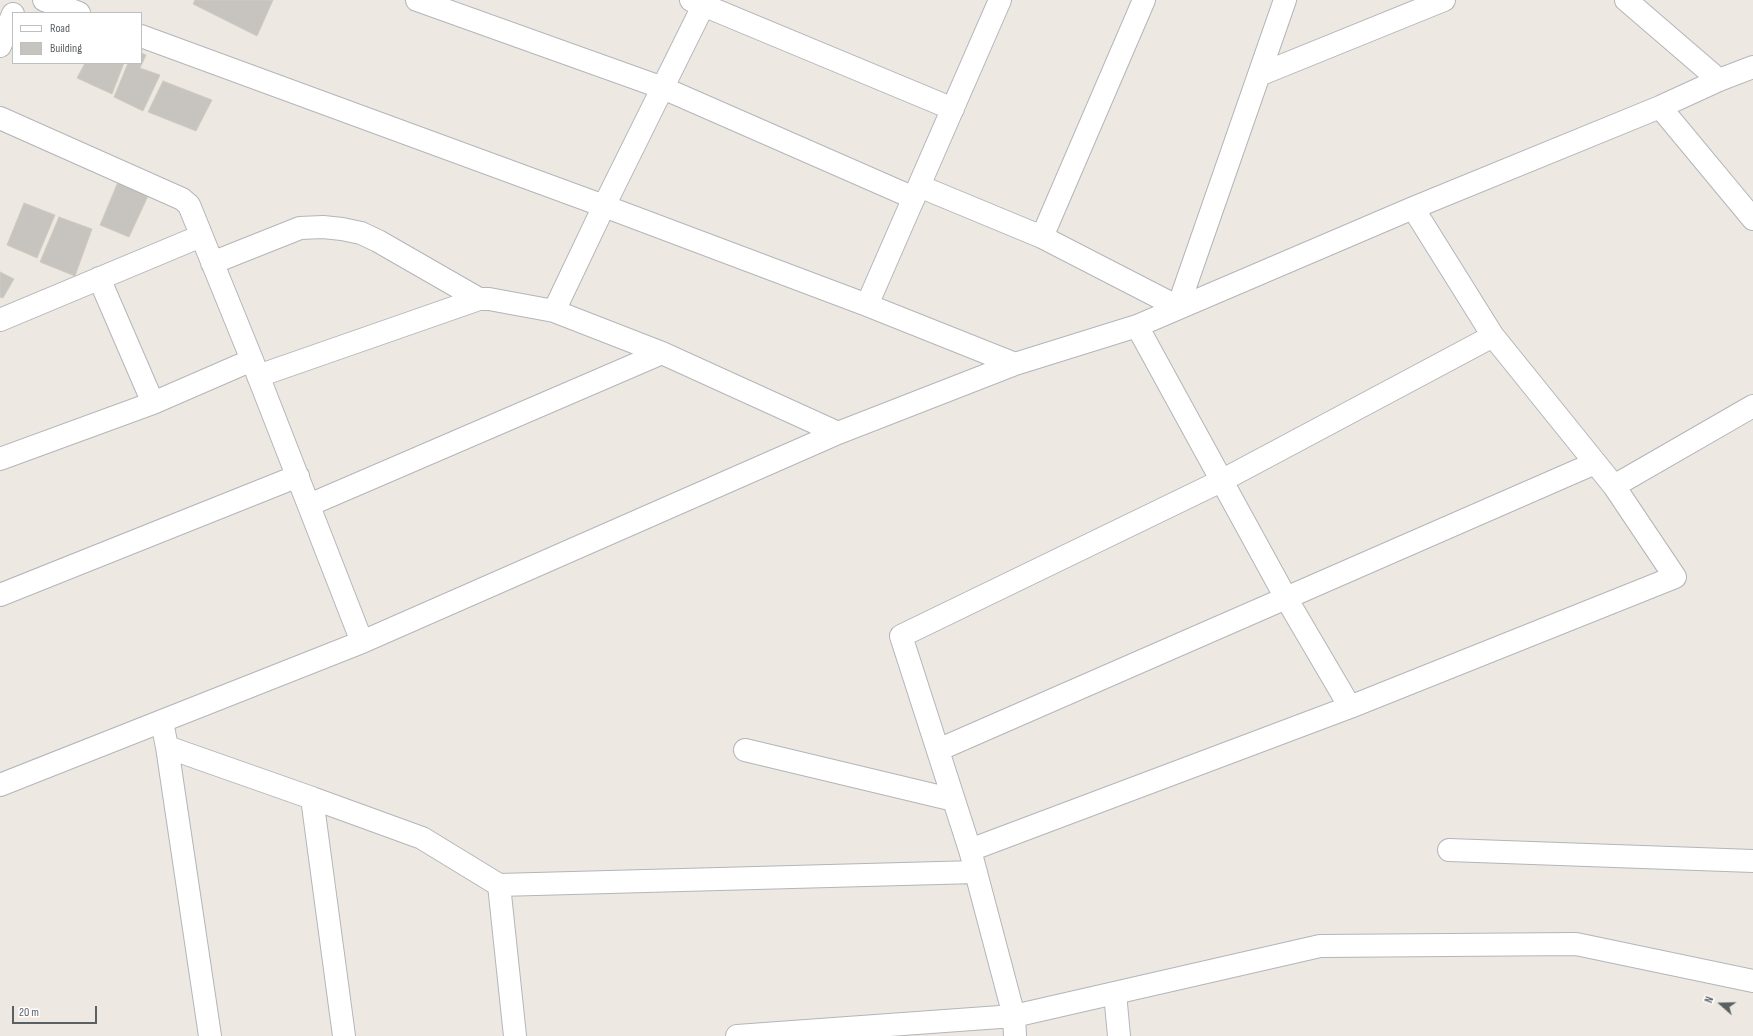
<!DOCTYPE html>
<html>
<head>
<meta charset="utf-8">
<style>
  body { margin:0 }
  #map { position:relative; width:1753px; height:1036px; overflow:hidden; background:#ede9e2; font-family:"Sofia Sans Condensed",sans-serif }
  canvas { display:block }
  .legend { position:absolute; left:12px; top:12px; width:130px; height:52px; box-sizing:border-box; background:#fff; border:1px solid #bdbfc0; margin:0; padding:5px 7px; list-style:none; font-size:12px; color:#5a5f62 }
  .legend li { display:flex; align-items:center; gap:8px; height:20px }
  .legend b { width:20px; border:1px solid #bdbfc0 }
  .north { position:absolute; left:1701px; top:984px; width:40px; height:40px; -webkit-text-stroke:3px #fff; paint-order:stroke; rotate:290deg; font-size:11px; font-weight:700; line-height:16px; text-align:center; color:#5a5f62 }
  .north::after { content:''; display:block; margin:auto; width:14px; height:18px; background:#5a5f62; clip-path:polygon(50% 0,100% 100%,50% 72%,0 100%) }
  .scale { position:absolute; left:12px; top:1006px; width:85px; height:18px; box-sizing:border-box; border:2px solid #5a5f62; border-top:0; padding-left:5px; font-size:12px; line-height:14px; white-space:nowrap; color:#5a5f62; -webkit-text-stroke:3px #fff; paint-order:stroke }
</style>
</head>
<body>
<div id="map">
<canvas width="1753" height="1036"></canvas>
<ul class="legend">
<li><b style="height:5px;background:#fff"></b>Road</li>
<li><b style="height:11px;background:#c7c4bf"></b>Building</li>
</ul>
<div class="north">N</div>
<div class="scale">20 m</div>
</div>
<script>
const g = document.querySelector('canvas').getContext('2d');
g.lineJoin = 'round';
function paint(path, color) {
  g.fillStyle = color;
  g.fill(path, 'evenodd');
}
function toPath(rows) {
  const path = new Path2D();
  for (const r of rows) {
    path.moveTo(r[0], r[1]);
    for (let i = 2; i < r.length; i += 2) path.lineTo(r[i], r[i + 1]);
  }
  return path;
}
function stroke(path, color, width, dash) {
  g.strokeStyle = color;
  g.lineWidth = width;
  g.lineCap = dash ? 'butt' : 'round';
  g.setLineDash(dash || []);
  g.stroke(path);
}
const building = toPath([
  [195,0,273,0,257,36,193,4,195,0],
  [141,53,146,55,140,68,160,75,143,111,114,97,128,63,141,63,141,53],
  [85,63,124,63,112,94,77,78,85,63],
  [163,81,212,100,196,131,148,112,163,81],
  [118,182,148,196,129,237,100,225,118,182],
  [24,203,55,215,37,258,7,245,24,203],
  [59,217,92,229,75,276,40,262,59,217],
  [0,272,14,279,3,298,0,297,0,272]
]);
const minor = toPath([
  [44,0,79,13],
  [417,0,663,88,914,198],
  [691,0,953,109],
  [706,0,604,206,554,311,662,353,838,433],
  [1144,0,1042,237,1178,307,1285,0],
  [1626,0,1719,80],
  [141,36,604,206,867,305,1015,364],
  [0,46,13,14],
  [1259,75,1444,0],
  [1660,107,1753,219],
  [0,118,182,199,189,205,252,360],
  [919,186,1042,237],
  [1413,208,1493,336],
  [212,263,300,228,323,227,342,229,361,233,378,241,479,299],
  [99,278,153,403],
  [867,305,1000,0],
  [0,320,201,236],
  [1137,326,1286,598,1350,707,1675,577,1614,486,1753,406],
  [258,376,479,299,489,299,554,311],
  [0,459,153,403,252,360,362,642],
  [309,505,662,353],
  [0,595,298,476],
  [162,722,167,747,210,1036],
  [167,747,312,798],
  [745,750,954,800],
  [938,750,1595,463],
  [0,785,362,642,838,433,1015,364,1137,326,1413,208,1660,107,1719,80,1753,67],
  [970,850,1350,707],
  [1449,850,1753,861],
  [1115,993,1119,1036],
  [344,1036,312,798,422,838,499,885],
  [515,1036,499,885,976,872],
  [737,1036,1014,1016,1320,946,1576,944,1753,981],
  [1015,1036,1014,1016,970,850,901,636,1221,481,1493,336,1614,486]
]);
paint(building, '#c7c4bf');
stroke(building, '#d1cac1', 1);
stroke(minor, '#b3b5b9', 24);
stroke(minor, '#fff', 22);
</script>
</body>
</html>
